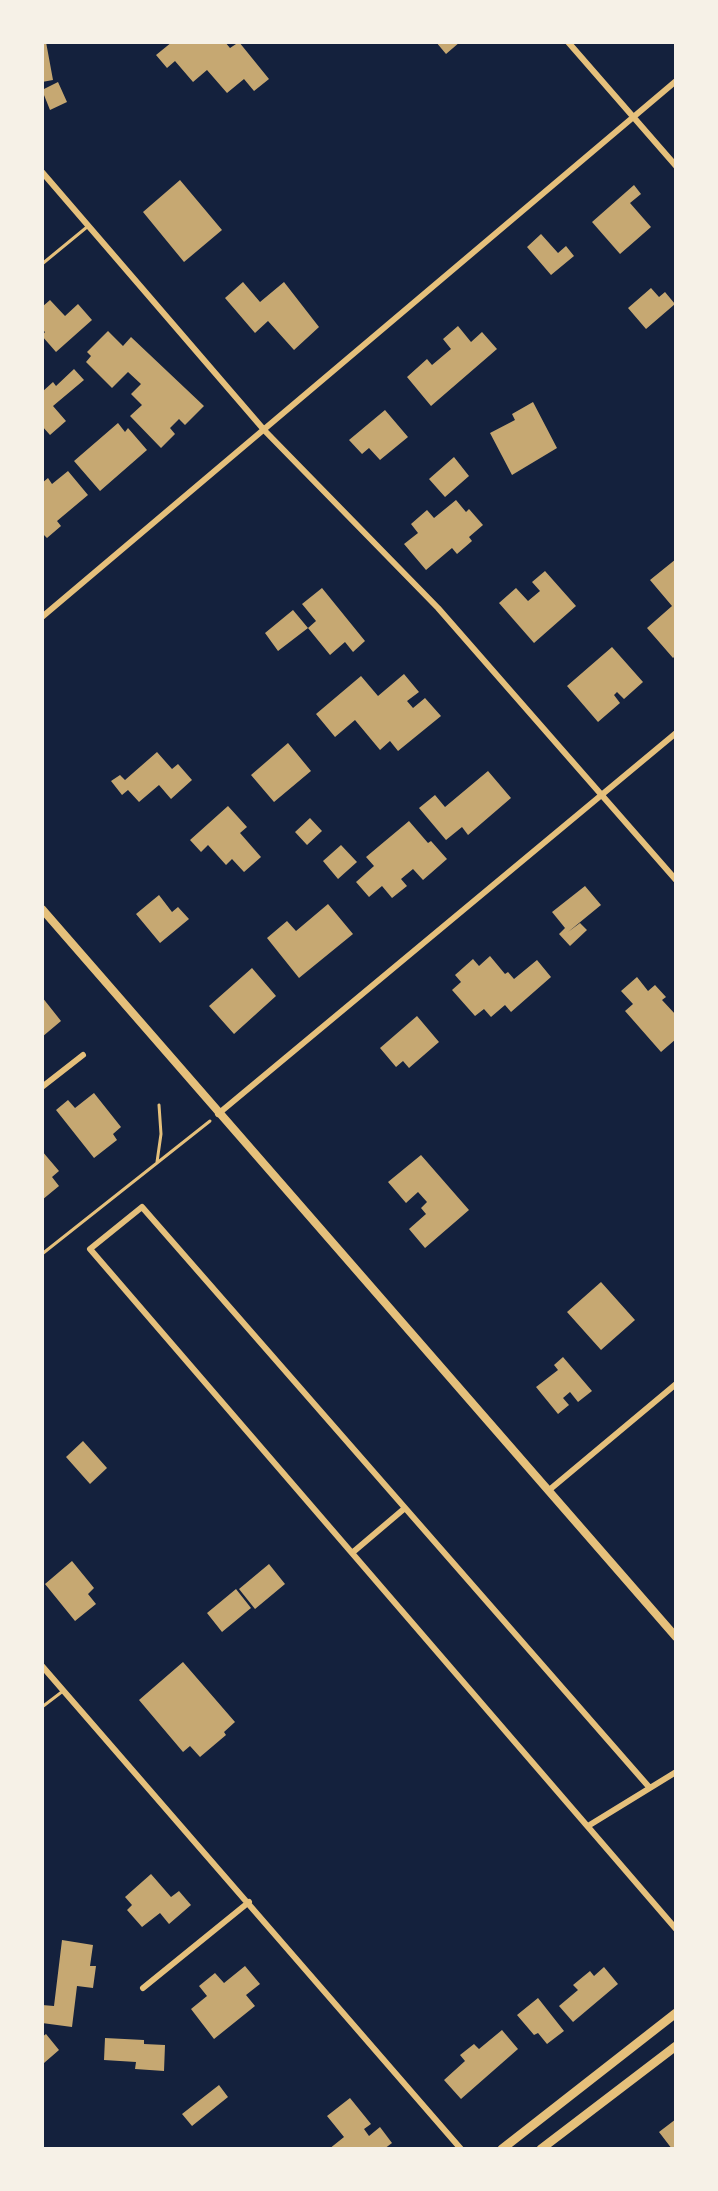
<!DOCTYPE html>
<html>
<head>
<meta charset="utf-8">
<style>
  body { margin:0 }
  #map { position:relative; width:718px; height:2191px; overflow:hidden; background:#14213d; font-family:"Public Sans",sans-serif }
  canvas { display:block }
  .frame { position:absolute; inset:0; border:44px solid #f6f1e7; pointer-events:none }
</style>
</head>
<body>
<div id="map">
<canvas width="718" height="2191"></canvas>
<div class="frame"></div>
</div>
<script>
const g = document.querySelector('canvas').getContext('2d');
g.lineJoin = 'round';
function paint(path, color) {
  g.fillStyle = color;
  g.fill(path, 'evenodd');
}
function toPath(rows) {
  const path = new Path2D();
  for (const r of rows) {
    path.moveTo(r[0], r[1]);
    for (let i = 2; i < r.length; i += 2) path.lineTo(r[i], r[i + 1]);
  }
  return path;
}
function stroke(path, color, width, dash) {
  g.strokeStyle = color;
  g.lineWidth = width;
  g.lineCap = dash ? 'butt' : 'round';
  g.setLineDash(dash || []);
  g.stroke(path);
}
const building = toPath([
  [42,42,46,42,53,80,42,82],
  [172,42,225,42,230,48,239,42,269,79,254,91,244,79,227,93,207,70,193,82,175,61,167,68,156,55],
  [436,42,460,42,446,54],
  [58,82,67,102,50,110,42,90],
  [180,180,222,230,184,262,143,212],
  [634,185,641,194,630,203,651,227,620,254,592,222],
  [541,234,558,253,566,246,574,256,551,275,527,247],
  [243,282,260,302,284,282,319,327,294,350,268,321,255,333,225,298],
  [651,288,659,297,665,292,675,304,646,329,628,308],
  [50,300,65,316,78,304,92,320,56,352,42,336,45,332,42,329,42,307],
  [458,326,471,342,482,332,497,349,431,406,407,377,427,359,432,365,451,349,443,339],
  [108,331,123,346,131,337,204,406,185,425,179,419,170,428,175,434,161,448,130,416,142,405,131,394,141,384,128,372,112,388,86,362,91,356,87,352],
  [74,369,84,380,53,406,66,421,50,435,42,426,42,392,53,382,56,386],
  [533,402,557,448,512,475,490,433,515,420,512,414],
  [385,410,408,437,380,460,369,448,362,454,349,440],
  [118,423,125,432,128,428,147,450,100,491,74,461],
  [454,457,469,476,445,497,429,479],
  [68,471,88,495,57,521,61,526,47,538,42,533,42,483,48,478,52,484],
  [456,500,466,512,469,509,483,525,469,537,472,541,457,554,452,548,426,570,404,544,418,533,411,524,427,510,434,518],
  [676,559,676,655,673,658,647,628,672,606,650,580],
  [545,571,576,606,534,643,499,603,516,588,528,601,540,591,532,582],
  [322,588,365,641,353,652,345,642,330,655,308,628,316,621,302,604],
  [293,610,308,628,278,651,265,633],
  [612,647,643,682,624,699,617,692,614,695,620,703,598,722,567,686],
  [404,674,419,692,407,701,413,708,425,698,441,716,398,751,390,741,380,750,355,720,335,737,316,714,361,676,378,696],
  [288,743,311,771,274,802,251,775],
  [157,752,172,769,178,764,192,780,171,799,159,785,139,802,128,790,122,795,111,781,120,775,125,780],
  [488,771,511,798,468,835,462,827,446,840,419,808,435,795,445,807],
  [228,806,247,827,240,833,261,857,244,872,232,859,226,865,208,845,201,852,190,840],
  [310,818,322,831,307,845,295,832],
  [409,821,428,843,431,841,447,859,423,880,413,869,401,879,407,886,392,898,382,886,369,897,356,882,374,866,366,857],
  [341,845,357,862,338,879,323,861],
  [585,886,601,905,568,932,580,923,587,930,570,946,559,934,565,928,552,912],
  [159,895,172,912,178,907,189,919,160,943,136,914],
  [328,904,353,934,299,978,267,938,287,921,296,931],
  [490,956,505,974,508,972,514,979,537,960,551,977,511,1012,505,1005,491,1017,484,1009,475,1016,452,990,461,982,455,975,473,959,479,966],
  [252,968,276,996,234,1034,209,1006],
  [637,977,648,991,655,985,666,997,662,1000,676,1015,676,1039,661,1052,625,1011,633,1004,621,991],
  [42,997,61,1021,42,1037],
  [417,1016,439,1042,409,1068,403,1061,396,1067,380,1048],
  [94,1093,121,1127,113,1134,117,1140,94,1158,56,1110,68,1100,75,1108],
  [42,1151,59,1171,52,1177,59,1186,42,1200],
  [421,1155,469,1210,425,1248,409,1229,426,1214,421,1208,427,1202,418,1192,406,1203,388,1182],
  [601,1282,635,1320,601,1350,567,1312],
  [563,1357,592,1391,578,1402,570,1392,563,1398,569,1405,558,1414,536,1387,558,1370,554,1365],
  [83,1441,107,1468,90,1484,66,1457],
  [72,1561,94,1588,88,1594,96,1604,75,1621,45,1584],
  [269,1564,285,1584,255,1609,239,1589],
  [236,1589,251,1608,222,1632,207,1613],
  [183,1662,235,1722,224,1732,226,1735,200,1757,190,1746,183,1752,139,1700],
  [151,1874,171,1897,179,1891,191,1905,169,1924,160,1913,142,1927,127,1910,132,1905,125,1897],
  [62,1940,93,1945,90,1966,96,1966,93,1988,77,1986,72,2027,42,2023,42,2005,54,2006],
  [245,1966,260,1984,246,1995,255,2006,214,2039,191,2009,207,1996,199,1986,215,1973,224,1983],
  [604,1967,618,1984,573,2022,559,2006,578,1990,573,1985,590,1971,594,1976],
  [538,1998,564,2031,547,2044,538,2033,534,2035,517,2015],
  [502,2030,518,2049,461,2099,444,2080,465,2061,460,2055,474,2044,479,2049],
  [46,2034,59,2050,44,2063,42,2037],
  [105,2038,144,2040,144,2044,165,2045,164,2071,135,2069,136,2062,104,2060],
  [219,2085,228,2097,192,2126,182,2114],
  [350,2098,371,2124,364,2129,369,2136,380,2127,392,2143,384,2149,329,2149,344,2137,327,2116],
  [676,2119,676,2149,672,2149,659,2132]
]);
const path = toPath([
  [157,1162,161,1134,159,1105],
  [42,1254,210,1121]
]);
const service = toPath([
  [42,264,87,227],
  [42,1707,63,1691]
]);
const minor = toPath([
  [568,42,676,166],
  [42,172,265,431,438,608,676,880],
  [42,617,676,81],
  [42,1087,83,1055],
  [218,1114,676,733],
  [548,1491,676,1384],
  [352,1553,405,1508],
  [42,1666,461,2149],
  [649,1787,142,1207,90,1249,676,1929],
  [588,1826,676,1772],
  [143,1988,249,1902]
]);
const tertiary = toPath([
  [42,909,676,1637]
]);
const secondary = toPath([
  [502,2149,676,2013],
  [541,2149,676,2046]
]);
paint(building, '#c6a872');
stroke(path, '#e5c07b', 3);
stroke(service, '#e5c07b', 3);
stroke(minor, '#e5c07b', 6);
stroke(tertiary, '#e5c07b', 8);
stroke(secondary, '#e5c07b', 9);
</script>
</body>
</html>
